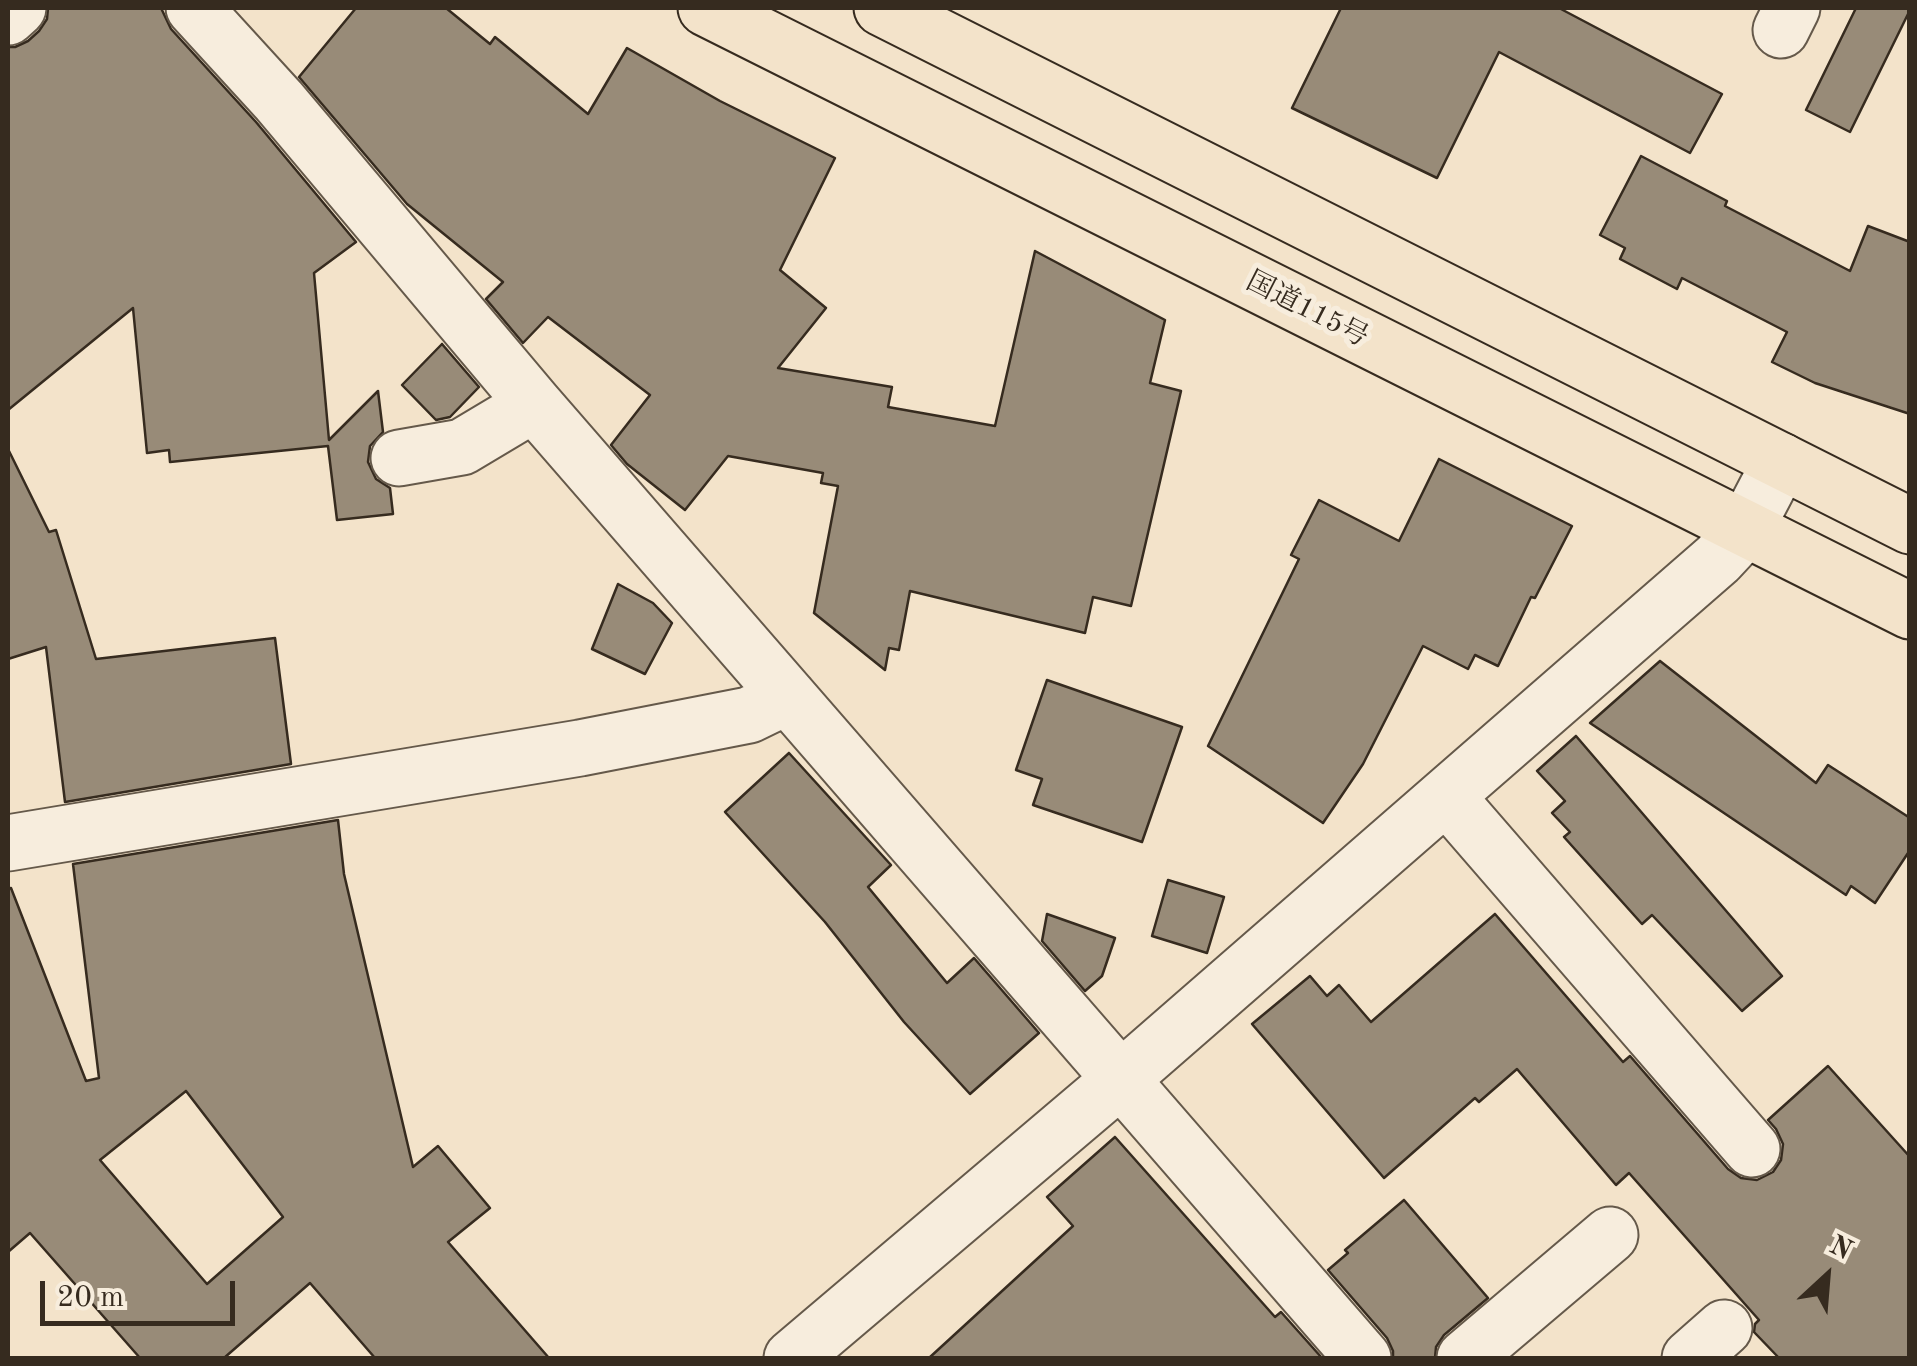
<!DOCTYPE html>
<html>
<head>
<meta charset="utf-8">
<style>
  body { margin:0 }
  #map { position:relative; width:1917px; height:1366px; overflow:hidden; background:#f3e3ca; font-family:"Old Standard TT",serif }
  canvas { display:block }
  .frame { position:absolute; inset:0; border:10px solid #362b1f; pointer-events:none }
  .north { position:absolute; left:1777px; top:1226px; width:100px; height:100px; -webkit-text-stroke:8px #f7eddd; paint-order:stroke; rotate:26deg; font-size:28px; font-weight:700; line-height:40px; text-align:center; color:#362b1f }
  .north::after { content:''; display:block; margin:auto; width:35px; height:45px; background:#362b1f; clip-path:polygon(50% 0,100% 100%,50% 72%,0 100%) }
  .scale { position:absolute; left:40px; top:1281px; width:195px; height:45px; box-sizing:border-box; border:5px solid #362b1f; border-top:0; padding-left:12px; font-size:30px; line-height:35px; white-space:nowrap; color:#362b1f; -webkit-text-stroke:8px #f7eddd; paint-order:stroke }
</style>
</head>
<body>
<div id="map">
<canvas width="1917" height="1366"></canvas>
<div class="frame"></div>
<div class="north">N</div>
<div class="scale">20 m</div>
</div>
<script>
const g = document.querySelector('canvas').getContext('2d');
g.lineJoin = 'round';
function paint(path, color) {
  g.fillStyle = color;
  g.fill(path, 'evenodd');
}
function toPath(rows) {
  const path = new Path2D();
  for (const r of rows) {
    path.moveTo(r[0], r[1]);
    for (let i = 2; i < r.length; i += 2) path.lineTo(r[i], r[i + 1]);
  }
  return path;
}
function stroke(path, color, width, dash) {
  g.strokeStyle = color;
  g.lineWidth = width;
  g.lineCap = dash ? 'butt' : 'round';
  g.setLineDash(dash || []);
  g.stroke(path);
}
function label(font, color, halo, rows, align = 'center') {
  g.font = font + ' "Old Standard TT","Noto Serif JP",serif';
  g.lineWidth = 10;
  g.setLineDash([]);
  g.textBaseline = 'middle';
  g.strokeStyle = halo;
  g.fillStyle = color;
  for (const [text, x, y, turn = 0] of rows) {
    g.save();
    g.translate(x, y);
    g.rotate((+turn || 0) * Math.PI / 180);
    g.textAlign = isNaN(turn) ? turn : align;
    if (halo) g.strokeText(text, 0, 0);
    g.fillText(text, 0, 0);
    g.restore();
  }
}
const building = toPath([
  [48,8,161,8,171,29,256,122,356,242,314,273,329,440,378,391,383,432,370,446,368,462,376,479,390,488,393,514,337,520,328,446,170,462,169,450,147,453,133,308,8,410,8,47,15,47,28,41,39,31,47,19,48,8],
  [356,8,446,8,490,44,495,37,588,114,627,48,720,101,835,158,780,270,826,308,778,368,892,387,888,407,995,426,1035,251,1165,320,1150,383,1181,391,1131,606,1093,597,1085,633,910,591,899,650,889,648,885,670,814,613,838,486,821,483,823,473,728,456,685,510,627,464,611,445,650,395,548,317,523,343,486,299,503,282,407,204,299,77,356,8],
  [1341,8,1559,8,1722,94,1690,153,1499,52,1437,178,1292,108,1341,8],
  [1856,8,1910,8,1910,10,1850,132,1806,110,1856,8],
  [1641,156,1727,201,1725,206,1850,271,1868,226,1910,242,1910,414,1815,383,1772,362,1787,332,1682,278,1677,289,1620,259,1625,248,1600,235,1641,156],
  [442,344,479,387,450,417,436,420,402,385,442,344],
  [8,449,49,532,56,530,96,659,275,638,291,764,65,802,46,647,8,659,8,449],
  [1439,459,1572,526,1535,598,1531,597,1498,666,1475,655,1468,669,1423,646,1363,764,1323,823,1208,746,1299,559,1291,555,1319,500,1399,541,1439,459],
  [618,584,653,603,672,623,645,674,592,649,618,584],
  [1660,661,1816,783,1828,765,1910,818,1910,850,1875,903,1851,886,1846,895,1590,723,1660,661],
  [1047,680,1182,727,1142,842,1033,805,1042,779,1016,770,1047,680],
  [1576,736,1782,976,1742,1011,1652,915,1642,924,1564,837,1570,832,1552,813,1565,801,1537,771,1576,736],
  [789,753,891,865,868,887,947,983,974,958,1039,1033,970,1094,904,1022,825,922,725,812,789,753],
  [338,820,344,874,413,1167,438,1146,490,1208,448,1242,549,1358,375,1358,310,1283,224,1358,140,1358,30,1233,8,1252,8,889,11,888,86,1081,99,1078,73,864,338,820],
  [186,1091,283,1217,207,1284,100,1160,186,1091],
  [1168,880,1224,897,1207,953,1152,936,1168,880],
  [1047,914,1115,938,1102,976,1085,991,1042,941,1047,914],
  [1495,914,1623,1062,1630,1056,1728,1169,1741,1178,1757,1180,1773,1172,1781,1160,1783,1144,1776,1129,1768,1120,1828,1066,1910,1157,1910,1358,1779,1358,1754,1332,1755,1324,1759,1320,1629,1173,1616,1185,1517,1069,1479,1102,1475,1098,1384,1178,1252,1024,1310,976,1327,996,1339,985,1371,1022,1495,914],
  [1115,1137,1275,1317,1281,1312,1322,1358,929,1358,1073,1226,1047,1197,1115,1137],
  [1404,1200,1488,1298,1444,1335,1436,1347,1435,1358,1393,1358,1393,1351,1387,1338,1328,1270,1348,1253,1345,1250,1404,1200]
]);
const minor = toPath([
  [194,8,279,101,534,404,1363,1358],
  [8,17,18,8],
  [1781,30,1792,8],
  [399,458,462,447,534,404],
  [1446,796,1752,1149],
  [8,843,580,748,749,715,788,696],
  [792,1358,1121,1079,1718,559,1745,530,1781,461],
  [1465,1358,1610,1235],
  [1690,1358,1724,1328]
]);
const highway = toPath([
  [706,8,1910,611],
  [882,8,1910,526]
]);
const streetNames = [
  ["国道115号",1307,310,27]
];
paint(building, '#988b78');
stroke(building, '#362b1f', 2.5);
stroke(minor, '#65594a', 59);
stroke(highway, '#362b1f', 59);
stroke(minor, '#f7eddd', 55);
stroke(highway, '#f3e3ca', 55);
label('28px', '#362b1f', '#f7eddd', streetNames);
</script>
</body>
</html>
